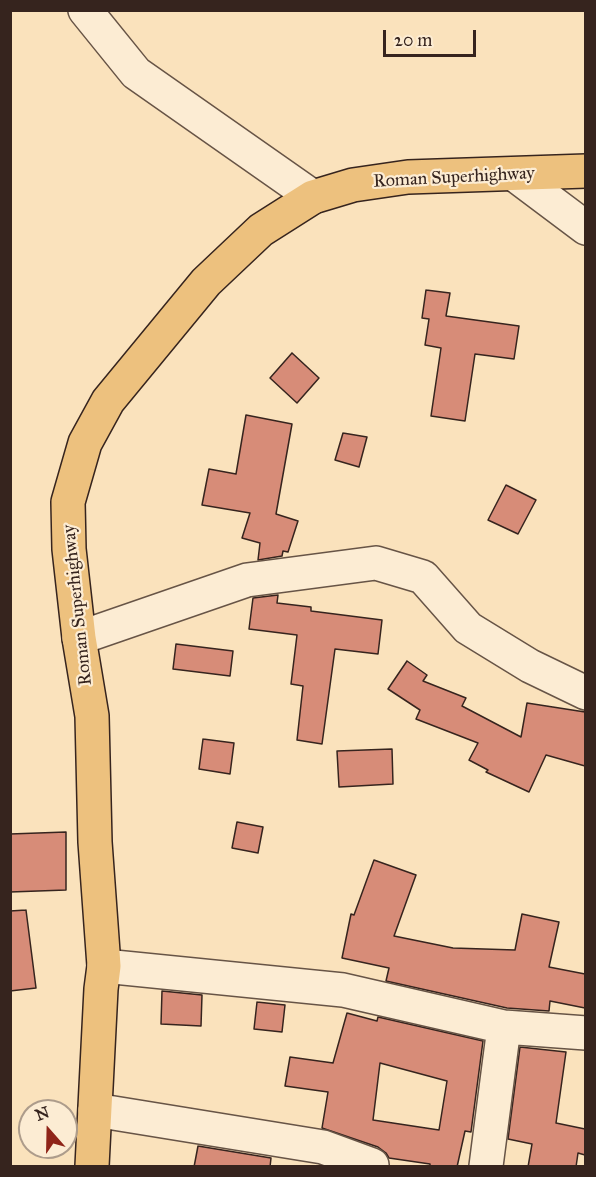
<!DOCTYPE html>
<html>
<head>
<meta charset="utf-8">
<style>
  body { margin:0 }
  #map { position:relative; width:596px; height:1177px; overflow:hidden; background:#fae2bc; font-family:"IM FELL Great Primer",serif }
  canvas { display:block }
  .frame { position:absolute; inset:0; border:12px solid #36241e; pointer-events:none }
  .north { position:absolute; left:18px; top:1099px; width:60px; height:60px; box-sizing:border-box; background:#fcecd3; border:2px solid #ad9c8b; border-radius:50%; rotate:340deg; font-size:16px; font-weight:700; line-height:24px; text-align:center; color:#36241e }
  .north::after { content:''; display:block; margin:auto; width:21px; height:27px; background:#8f2418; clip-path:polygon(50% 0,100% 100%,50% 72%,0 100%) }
  .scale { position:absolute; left:383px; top:30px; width:93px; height:27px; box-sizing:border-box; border:3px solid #36241e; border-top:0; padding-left:8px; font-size:18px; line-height:21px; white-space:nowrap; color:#36241e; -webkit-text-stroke:4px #fcecd3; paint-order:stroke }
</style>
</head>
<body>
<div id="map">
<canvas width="596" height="1177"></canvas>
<div class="frame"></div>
<div class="north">N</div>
<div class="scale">20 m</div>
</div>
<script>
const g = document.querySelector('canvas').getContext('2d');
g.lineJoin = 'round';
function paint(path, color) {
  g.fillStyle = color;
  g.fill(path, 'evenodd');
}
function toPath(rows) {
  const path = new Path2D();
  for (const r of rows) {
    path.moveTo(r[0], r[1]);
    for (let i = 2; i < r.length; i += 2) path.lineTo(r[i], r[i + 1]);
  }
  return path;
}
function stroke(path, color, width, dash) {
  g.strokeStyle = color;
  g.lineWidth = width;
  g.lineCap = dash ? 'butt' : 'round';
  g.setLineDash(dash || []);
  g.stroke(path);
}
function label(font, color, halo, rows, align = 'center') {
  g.font = font + ' "IM FELL Great Primer",serif';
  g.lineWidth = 4.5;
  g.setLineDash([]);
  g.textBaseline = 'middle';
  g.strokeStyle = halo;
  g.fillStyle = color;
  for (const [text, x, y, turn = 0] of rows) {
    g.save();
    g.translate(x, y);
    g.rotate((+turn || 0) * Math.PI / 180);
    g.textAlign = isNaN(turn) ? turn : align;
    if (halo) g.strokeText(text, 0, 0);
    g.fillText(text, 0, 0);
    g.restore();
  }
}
const building = toPath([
  [426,290,450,293,446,316,519,326,514,359,475,354,465,421,431,416,441,348,425,345,429,319,422,318,426,290],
  [292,353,319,378,297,403,270,378,292,353],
  [246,415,292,424,276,514,298,521,288,552,283,551,282,556,258,560,260,543,242,538,250,513,202,505,209,469,236,474,246,415],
  [343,433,367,437,359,467,335,460,343,433],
  [506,485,536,500,518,534,488,520,506,485],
  [278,595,277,603,311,607,311,611,382,620,378,654,335,649,322,744,297,740,303,686,291,684,297,635,249,629,253,598,278,595],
  [176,644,233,651,230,676,173,669,176,644],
  [407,661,427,675,423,681,466,698,462,706,521,737,527,703,585,712,585,766,546,755,529,792,486,772,488,770,469,760,478,743,416,719,420,710,388,689,407,661],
  [203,739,234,743,230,774,199,769,203,739],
  [392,749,393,784,339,787,337,751,392,749],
  [237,822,263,827,258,853,232,848,237,822],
  [66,832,66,890,10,892,10,834,66,832],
  [374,860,416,875,394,936,453,948,515,950,522,914,559,922,549,967,585,974,585,1008,550,1001,549,1011,507,1008,386,981,389,968,342,958,351,914,354,915,374,860],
  [26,910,36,988,10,991,10,911,26,910],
  [162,991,202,995,201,1026,161,1024,162,991],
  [257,1002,285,1005,282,1032,254,1029,257,1002],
  [347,1013,377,1021,378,1017,483,1041,471,1132,465,1131,457,1167,430,1167,430,1164,389,1158,386,1153,378,1147,322,1128,328,1092,285,1086,290,1057,333,1063,347,1013],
  [380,1063,447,1081,439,1130,373,1120,380,1063],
  [520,1047,566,1052,556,1123,585,1129,585,1155,578,1153,576,1167,528,1167,532,1144,508,1139,520,1047],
  [198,1146,271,1158,270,1167,194,1167,198,1146]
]);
const minor = toPath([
  [85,10,136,73,313,197],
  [514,174,586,228],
  [79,638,247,580,376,563,423,577,468,628,530,666,586,693],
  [104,966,343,990,504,1027,586,1033],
  [95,1110,323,1147,372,1165],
  [486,1166,504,1027]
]);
const major = toPath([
  [92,1166,101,989,104,966,95,842,92,716,79,638,69,549,68,502,85,443,108,401,206,282,261,230,313,197,353,185,408,177,586,171]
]);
const streetNames = [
  ["Roman Superhighway",454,178,-3],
  ["Roman Superhighway",78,605,-96]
];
paint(building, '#d78c78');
stroke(building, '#36241e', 1.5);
stroke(minor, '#675446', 36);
stroke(major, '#36241e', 36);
stroke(minor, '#fcecd3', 33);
stroke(major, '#edc17e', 33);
label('18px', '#36241e', '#fcecd3', streetNames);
</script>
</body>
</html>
